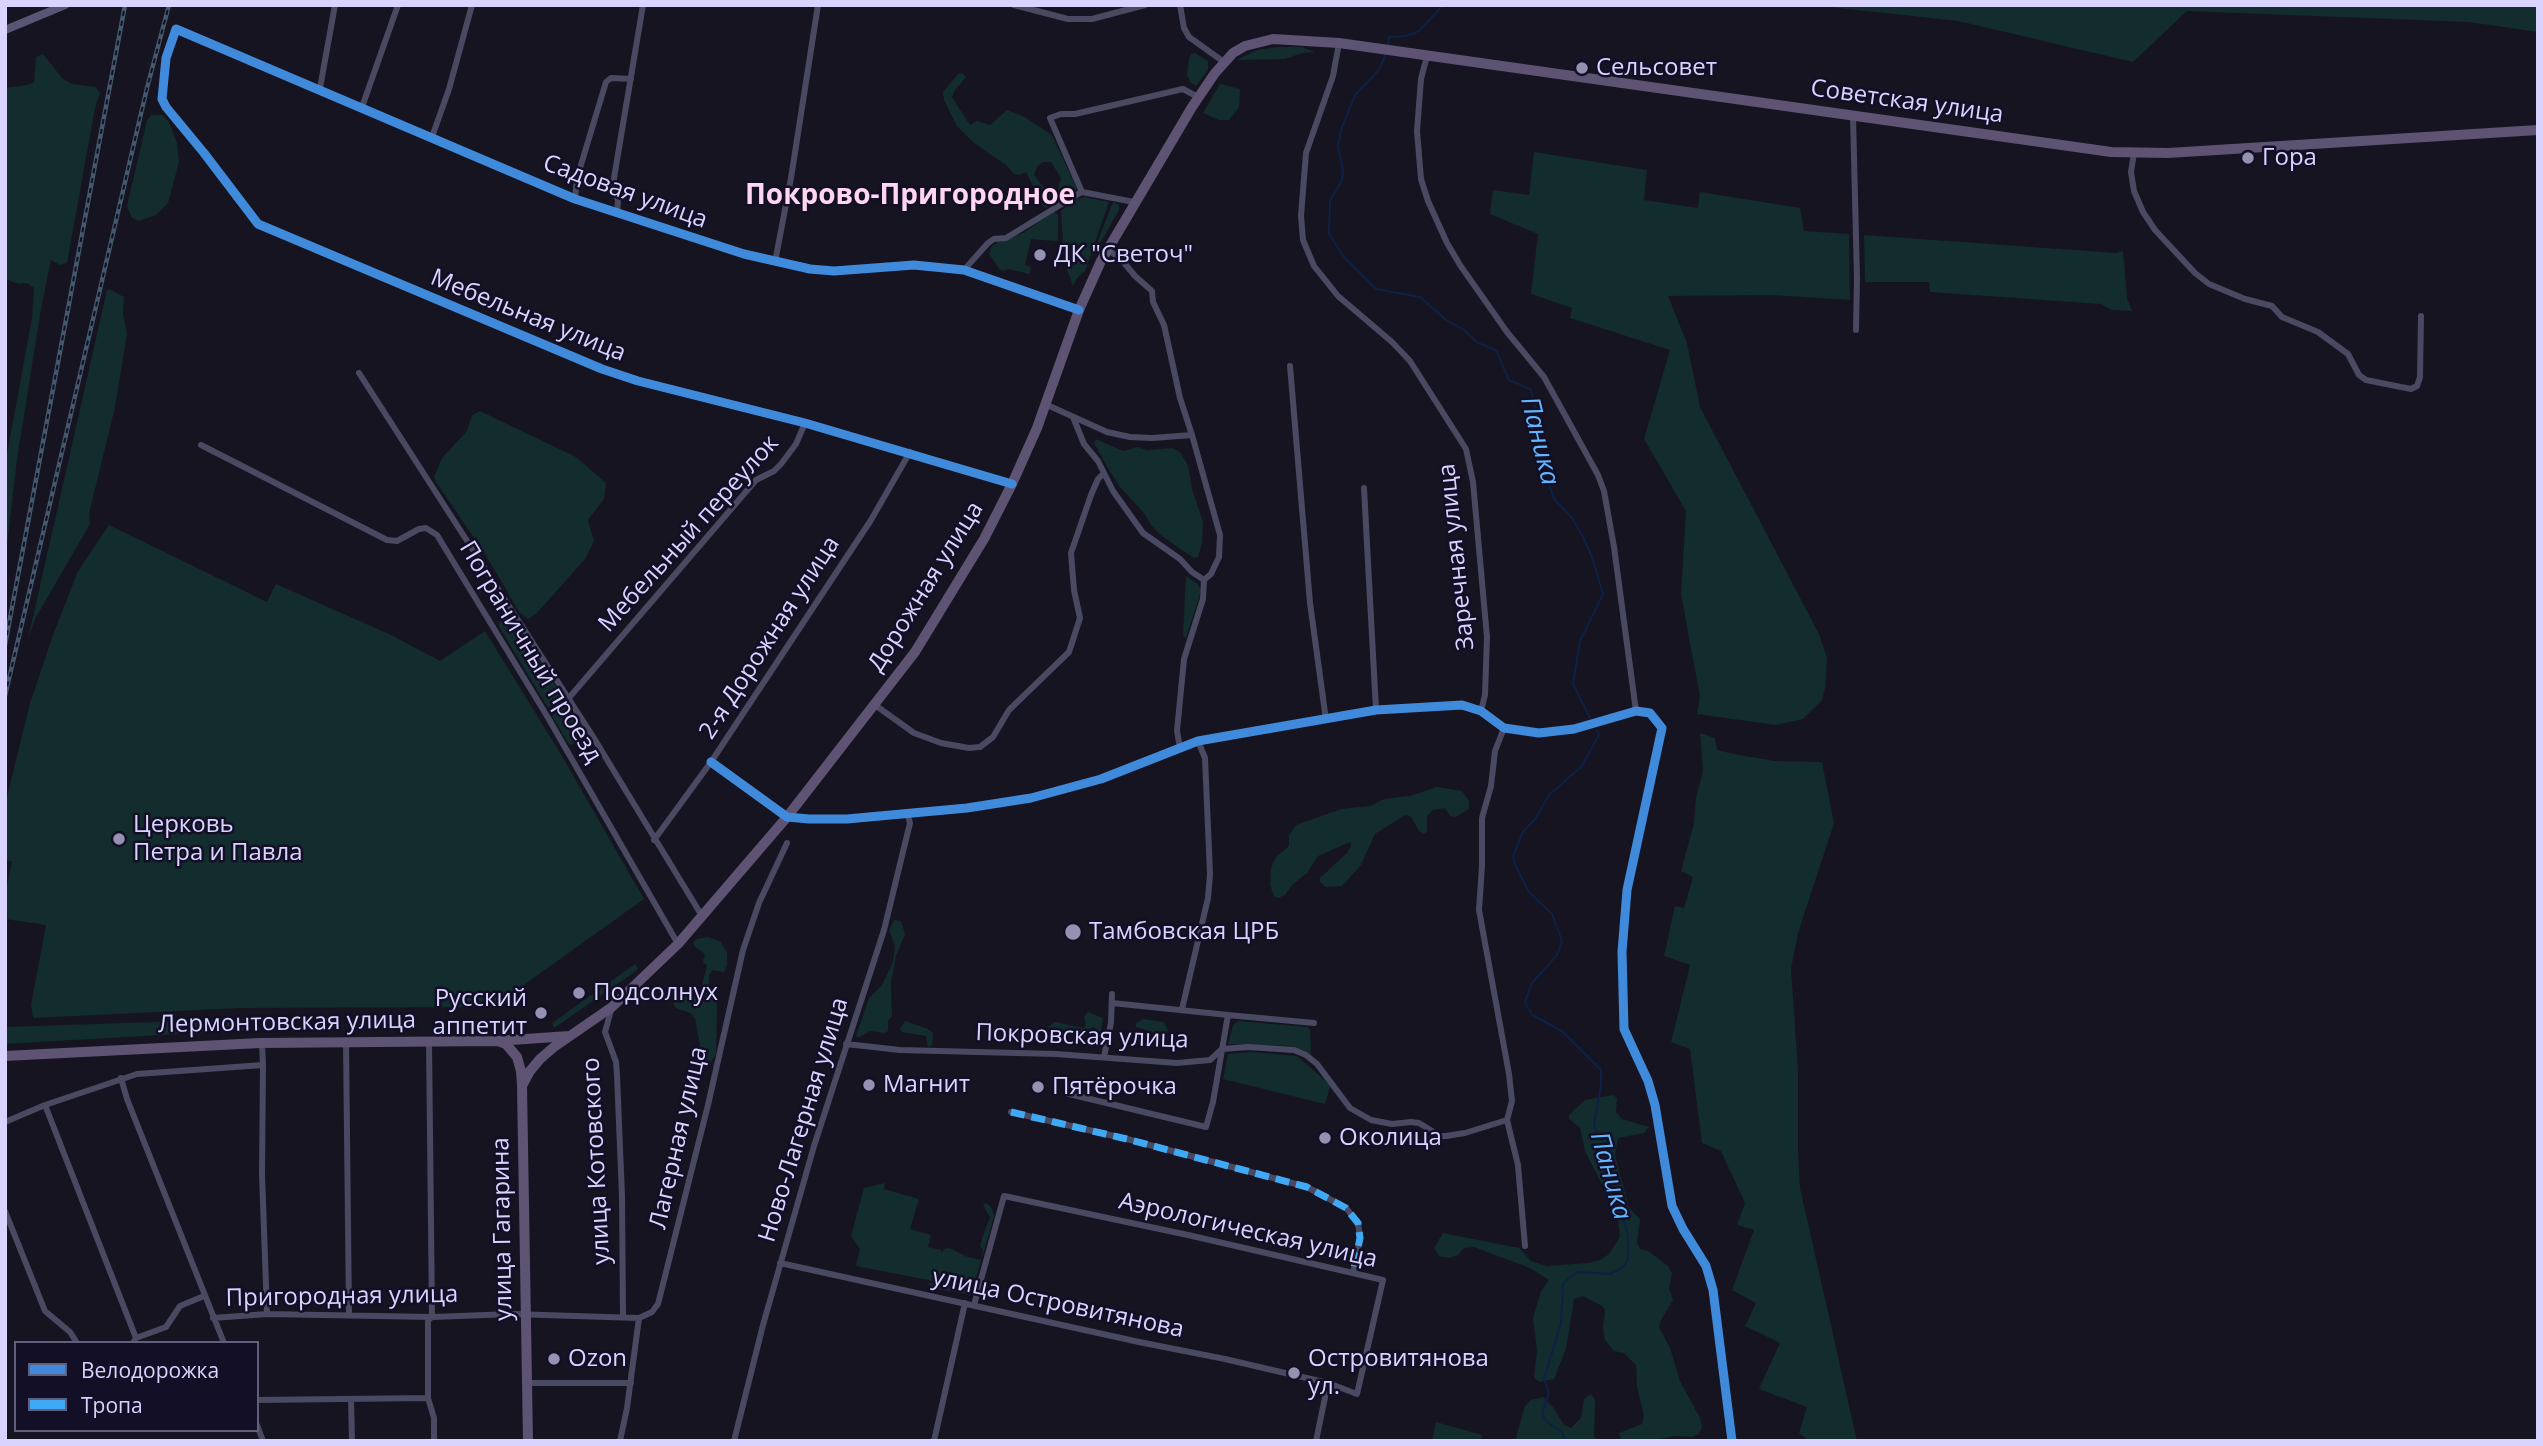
<!DOCTYPE html>
<html>
<head>
<meta charset="utf-8">
<style>
  body { margin:0 }
  #map { position:relative; width:2543px; height:1446px; overflow:hidden; background:#161421; font-family:"Open Sans",sans-serif }
  canvas { display:block }
  .frame { position:absolute; inset:0; border:7px solid #d9d4ff; pointer-events:none }
  .legend { position:absolute; left:14px; top:1341px; width:245px; height:91px; box-sizing:border-box; background:#130f26; border:2px solid #625e7d; margin:0; padding:9px 12px; list-style:none; font-size:21px; color:#d9d4ff }
  .legend li { display:flex; align-items:center; gap:14px; height:35px }
  .legend b { width:35px; border:2px solid #625e7d }
</style>
</head>
<body>
<div id="map">
<canvas width="2543" height="1446"></canvas>
<div class="frame"></div>
<ul class="legend">
<li><b style="height:9px;background:#408adc"></b>Велодорожка</li>
<li><b style="height:9px;background:#3fa9f5"></b>Тропа</li>
</ul>
</div>
<script>
const g = document.querySelector('canvas').getContext('2d');
g.lineJoin = 'round';
function paint(path, color) {
  g.fillStyle = color;
  g.fill(path, 'evenodd');
}
function toPath(rows) {
  const path = new Path2D();
  for (const r of rows) {
    path.moveTo(r[0], r[1]);
    for (let i = 2; i < r.length; i += 2) path.lineTo(r[i], r[i + 1]);
  }
  return path;
}
function stroke(path, color, width, dash) {
  g.strokeStyle = color;
  g.lineWidth = width;
  g.lineCap = dash ? 'butt' : 'round';
  g.setLineDash(dash || []);
  g.stroke(path);
}
function label(font, color, halo, rows, align = 'center') {
  g.font = font + ' "Open Sans",sans-serif';
  g.lineWidth = 5;
  g.setLineDash([]);
  g.textBaseline = 'middle';
  g.strokeStyle = halo;
  g.fillStyle = color;
  for (const [text, x, y, turn = 0] of rows) {
    g.save();
    g.translate(x, y);
    g.rotate((+turn || 0) * Math.PI / 180);
    g.textAlign = isNaN(turn) ? turn : align;
    if (halo) g.strokeText(text, 0, 0);
    g.fillText(text, 0, 0);
    g.restore();
  }
}
const green = toPath([
  [1811,5,2538,5,2538,32,2469,22,2187,11,2133,62,1958,21],
  [1277,47,1302,47,1315,52,1302,53,1285,59,1236,60,1257,50],
  [1195,53,1208,61,1208,70,1196,86,1191,83,1187,75,1189,59,1191,54],
  [43,54,63,79,72,84,96,87,100,93,95,108,67,263,60,265,51,260,41,309,17,459,5,563,5,465,32,318,34,288,27,283,19,284,5,279,5,88,27,85,34,82,36,57],
  [962,73,966,77,955,90,952,97,970,125,977,121,990,125,1007,110,1023,116,1052,135,1077,189,1059,201,1055,201,1061,178,1051,162,1042,162,1037,167,1034,175,1050,195,1049,205,1046,208,1043,206,1026,172,1019,175,1014,174,1006,165,974,143,957,126,944,100,943,92,958,74],
  [1220,84,1240,89,1239,107,1229,120,1219,120,1203,113],
  [151,115,163,115,169,122,177,143,179,162,168,203,156,215,139,221,132,218,127,206,147,120],
  [1534,152,1647,170,1644,200,1698,208,1700,192,1800,208,1804,231,1849,234,1850,300,1773,295,1668,296,1687,343,1700,407,1819,634,1827,658,1825,688,1822,700,1803,719,1776,725,1697,714,1700,697,1681,594,1686,511,1644,439,1670,350,1570,318,1572,308,1531,294,1538,234,1490,214,1493,190,1529,195],
  [1084,197,1109,202,1085,271,1077,278,1073,286,1064,261,1061,211,1074,200],
  [1113,202,1119,205,1119,210,1090,261],
  [1053,211,1058,215,1058,239,1057,241,1031,239,1025,265,1031,267,1030,274,1008,269,1005,271,1000,270,989,254,992,246,998,242,1025,232],
  [1864,235,2116,253,2123,251,2127,298,2132,311,2112,310,2101,304,1930,292,1929,282,1865,282],
  [107,290,111,290,124,297,123,313,127,334,115,407,89,514,90,524,35,619,28,639],
  [480,411,576,457,606,483,604,499,588,520,594,541,585,559,537,613,528,619,519,612,487,557,436,482,434,477,442,458,467,431,472,415],
  [1096,439,1123,451,1137,447,1147,450,1173,448,1181,453,1188,466,1192,489,1203,522,1202,543,1198,557,1194,558,1163,537,1151,525,1144,513,1120,487,1109,470,1094,443],
  [109,525,267,602,276,584,391,635,440,661,485,631,562,756,644,899,493,1007,240,1008,33,1018,31,1005,46,925,5,919,5,895,12,862,5,859,5,805,30,703,53,635,78,571],
  [1186,576,1198,584,1201,591,1186,638,1183,635],
  [507,609,562,696,548,708,498,625],
  [565,704,568,705,584,730,580,740,572,745,568,743,552,716],
  [1700,733,1715,738,1717,750,1734,754,1775,761,1822,762,1834,823,1798,933,1791,969,1798,1069,1798,1153,1800,1188,1857,1441,1805,1441,1806,1438,1799,1433,1807,1407,1759,1389,1780,1343,1745,1326,1756,1303,1732,1290,1754,1230,1737,1225,1745,1203,1721,1151,1702,1143,1690,1049,1671,1042,1690,965,1664,956,1675,906,1684,908,1693,877,1681,871,1694,823,1696,797,1703,771],
  [1437,787,1462,791,1469,801,1469,809,1456,817,1450,816,1445,808,1433,810,1427,816,1427,831,1424,834,1419,831,1411,817,1405,815,1375,834,1361,865,1342,886,1326,887,1320,882,1320,878,1347,853,1351,846,1350,842,1318,856,1307,873,1292,885,1285,895,1278,898,1274,896,1270,885,1271,868,1276,857,1289,846,1289,835,1296,825,1341,809,1370,806,1384,799,1410,796],
  [894,920,901,921,905,934,896,956,891,983,892,1016,888,1021,888,1031,884,1033,870,1031,860,1037,856,1036,869,998,882,985,893,962,895,946,889,930],
  [708,937,721,942,727,953,727,965,724,972,713,970,709,975,709,991,717,1004,716,1054,711,1062,703,1065,699,1060,700,1045,695,1018,690,1013,676,1008,673,1004,677,995,695,997,700,992,707,966,703,962,705,954,695,947,693,942,697,939],
  [635,964,638,968,636,971,554,1028,552,1023],
  [1088,1012,1103,1018,1099,1042,1095,1046,1085,1047,1085,1045,1092,1043,1095,1038,1096,1030,1094,1027,1081,1033,1047,1027,1055,1022,1083,1028,1086,1025,1084,1017],
  [246,1019,251,1023,248,1030,5,1044,5,1027],
  [1143,1019,1164,1022,1168,1030,1164,1037,1155,1040,1153,1032,1136,1027,1136,1023],
  [905,1021,928,1029,933,1033,932,1046,928,1047,926,1036,902,1032,900,1029],
  [1238,1021,1308,1027,1310,1030,1311,1054,1292,1046,1228,1044,1233,1025],
  [1251,1052,1297,1056,1328,1083,1330,1087,1325,1104,1223,1079,1228,1054],
  [1613,1095,1617,1098,1616,1112,1622,1119,1649,1127,1644,1133,1618,1138,1615,1155,1629,1208,1640,1219,1637,1243,1640,1249,1648,1251,1668,1266,1672,1273,1669,1288,1673,1300,1661,1320,1659,1327,1670,1348,1680,1381,1700,1418,1702,1427,1699,1434,1692,1437,1675,1436,1648,1441,1621,1441,1619,1433,1642,1424,1644,1415,1637,1387,1636,1365,1624,1353,1614,1351,1605,1340,1603,1328,1605,1310,1602,1306,1583,1296,1574,1299,1566,1349,1554,1379,1539,1382,1534,1377,1537,1350,1533,1318,1541,1291,1549,1280,1530,1268,1474,1247,1464,1248,1458,1255,1449,1258,1439,1256,1434,1248,1443,1233,1519,1248,1531,1261,1547,1266,1588,1263,1600,1260,1609,1254,1620,1237,1617,1214,1585,1151,1580,1128,1569,1119,1569,1115,1585,1100],
  [885,1183,884,1189,919,1199,910,1229,931,1235,928,1247,941,1250,942,1253,944,1249,950,1248,965,1256,981,1260,983,1250,980,1246,982,1239,990,1217,983,1205,986,1203,991,1207,994,1216,971,1295,932,1288,927,1283,954,1285,856,1266,860,1249,851,1236,864,1188],
  [1591,1394,1595,1400,1594,1436,1597,1441,1515,1441,1525,1406,1531,1400,1543,1397,1553,1407,1564,1425,1571,1428,1581,1418,1584,1399],
  [1436,1422,1482,1435,1481,1441,1432,1441]
]);
const stream = toPath([
  [1388,45,1389,37,1406,36,1419,31,1443,5],
  [1386,54,1379,70,1355,95,1341,130,1338,147,1343,170,1342,180,1330,201,1329,234,1344,257,1376,289,1420,297,1446,320,1464,330,1478,343,1496,350,1509,380,1530,389,1535,402,1533,417,1538,459,1555,500,1572,518,1582,535,1592,557,1603,594,1580,641,1573,684,1590,718],
  [1565,1441,1562,1432,1547,1422,1542,1414,1549,1392,1544,1379,1561,1323,1563,1284,1570,1277,1579,1272,1610,1274,1623,1267,1628,1260,1628,1236,1618,1200,1604,1169,1606,1145,1597,1133,1594,1124,1601,1085,1601,1070,1562,1031,1532,1015,1525,1002,1532,983,1557,955,1562,941,1552,914,1529,892,1515,865,1513,856,1523,832,1536,818,1549,795,1582,766,1599,735,1597,731]
]);
const street = toPath([
  [1014,5,1068,19,1092,19,1145,5],
  [1180,5,1184,28,1189,37,1224,62],
  [1339,43,1333,76,1306,153,1301,216,1303,240,1314,266,1338,296,1392,342,1410,361,1466,449,1473,482,1487,637,1485,695,1481,711],
  [1427,56,1421,79,1417,131,1421,179,1428,201,1447,243,1460,265,1507,332,1544,377,1598,475,1604,491,1614,547,1636,711],
  [320,88,335,5],
  [362,107,398,5],
  [1853,116,1857,279,1856,330],
  [432,137,449,89,472,5],
  [2134,153,2131,172,2134,191,2143,212,2155,230,2195,273,2209,284,2245,299,2272,306,2282,317,2318,332,2348,354,2359,375,2366,380,2411,389,2417,386,2420,377,2421,316],
  [1082,192,1050,118,1061,114,1075,114,1183,89,1198,97],
  [575,199,577,178,606,82,611,78,631,79],
  [617,214,618,199,612,190,643,5],
  [1107,249,1121,259,1135,276,1152,291,1153,302,1164,325,1180,398,1192,435],
  [775,262,791,178,818,5],
  [964,270,988,243,994,239,1006,238,1078,194,1082,192,1134,202],
  [1290,366,1310,603,1326,720],
  [359,373,592,735,702,916],
  [1045,404,1107,432,1130,437,1152,438,1192,435,1220,535,1219,557,1211,574,1204,580,1203,599,1184,659,1177,731,1180,748],
  [1073,417,1084,444,1098,461,1113,491,1143,533,1180,559,1192,572,1204,580],
  [201,445,387,540,397,541,419,529,426,528,437,535,547,716,678,944],
  [1012,484,805,423,638,381,602,369,258,224,204,153,166,107,162,99,166,58,176,29,575,199,744,254,810,269,834,271,914,265,964,270,1079,310],
  [1364,488,1376,710],
  [568,699,756,480,774,471,781,464,796,444,805,423],
  [875,705,914,733,941,743,969,748,980,747,993,737,1009,710,1069,652,1080,618,1074,590,1071,553,1091,495,1098,479,1103,474],
  [711,762,787,817,809,819,847,819,967,808,1031,798,1101,779,1198,741,1376,710,1462,705,1481,711,1504,728,1539,733,1574,729,1636,711,1650,713,1662,728,1627,890,1622,952,1624,1029,1648,1081,1655,1105,1672,1206,1683,1229,1706,1266,1713,1290,1732,1441],
  [654,840,711,762,871,520,910,452],
  [1112,1003,1228,1015],
  [612,1007,605,1032,616,1062,617,1075,622,1196,623,1316],
  [1182,1009,1208,898,1210,874,1205,758,1198,741],
  [429,1041,432,1317,428,1320,428,1398,434,1418,434,1441],
  [346,1042,349,1314],
  [846,1044,900,1050,1056,1054,1177,1063,1210,1060,1222,1049,1248,1047,1294,1050,1306,1055,1317,1064,1350,1108,1371,1120,1392,1124,1411,1122,1419,1123,1440,1136,1446,1136,1465,1133,1507,1120,1512,1101,1509,1074,1479,910,1482,866,1482,818,1491,786,1495,751,1504,728],
  [1104,1057,1111,1023,1112,994],
  [263,1065,262,1174,267,1314],
  [121,1078,127,1099,224,1343],
  [1069,1094,1206,1127,1213,1102,1228,1015,1314,1023],
  [45,1105,136,1338],
  [1011,1112,1127,1139,1307,1187,1346,1208,1358,1223,1360,1238,1353,1273],
  [1507,1120,1518,1165,1525,1246],
  [5,1122,45,1105,137,1074,263,1065,262,1043],
  [5,1211,45,1311,70,1332,77,1343],
  [780,1263,1139,1342,1225,1359,1328,1383,1357,1394,1383,1280,1188,1235,1004,1196,974,1305],
  [213,1318,267,1314,432,1317,512,1314,639,1318],
  [133,1343,136,1338,166,1327,180,1306,204,1296],
  [527,1383,631,1383],
  [351,1399,352,1441],
  [257,1400,428,1398],
  [257,1425,263,1441],
  [620,1441,627,1408,639,1318,652,1312,658,1304,708,1105,743,950,759,903,787,843],
  [734,1441,763,1325,814,1146,884,930,910,823,907,812],
  [934,1441,965,1303],
  [1316,1441,1328,1383]
]);
const secondary = toPath([
  [5,30,65,5]
]);
const primary = toPath([
  [498,1041,506,1044,517,1057,521,1071,522,1085],
  [5,1056,260,1043,497,1041,569,1036],
  [528,1441,522,1086,530,1071,540,1059,554,1047,612,1007,678,944,787,817,915,652,984,539,1012,484,1037,428,1079,310,1101,261,1192,107,1215,73,1233,53,1245,46,1273,39,1339,43,2111,152,2168,153,2538,130]
]);
const rail = toPath([
  [5,645,125,5],
  [5,696,147,88,169,5]
]);
const quiet = toPath([
  [1011,1112,1127,1139,1307,1187,1346,1208,1358,1223,1360,1238,1353,1273]
]);
const cycleway = toPath([
  [1012,484,805,423,638,381,602,369,258,224,204,153,166,107,162,99,166,58,176,29,575,199,744,254,810,269,834,271,914,265,964,270,1079,310],
  [711,762,787,817,809,819,847,819,967,808,1031,798,1101,779,1198,741,1376,710,1462,705,1481,711,1504,728,1539,733,1574,729,1636,711,1650,713,1662,728,1627,890,1622,952,1624,1029,1648,1081,1655,1105,1672,1206,1683,1229,1706,1266,1713,1290,1732,1441]
]);
const markers = [
  [1582,68,7,"#9591b1"],
  [2248,158,7,"#9591b1"],
  [1040,255,7,"#9591b1"],
  [119,839,7,"#9591b1"],
  [1073,932,9,"#9591b1"],
  [579,993,7,"#9591b1"],
  [541,1013,7,"#9591b1"],
  [869,1085,7,"#9591b1"],
  [1038,1087,7,"#9591b1"],
  [1325,1138,7,"#9591b1"],
  [554,1359,7,"#9591b1"],
  [1294,1373,7,"#9591b1"]
];
const poiNames = [
  ["Сельсовет",1596,68],
  ["Гора",2262,158],
  ["ДК \"Светоч\"",1054,255],
  ["Церковь",133,825],
  ["Петра и Павла",133,853],
  ["Тамбовская ЦРБ",1089,932],
  ["Подсолнух",593,993],
  ["Русский",527,999,"right"],
  ["аппетит",527,1027,"right"],
  ["Магнит",883,1085],
  ["Пятёрочка",1052,1087],
  ["Околица",1339,1138],
  ["Ozon",568,1359],
  ["Островитянова",1308,1359],
  ["ул.",1308,1387]
];
const streetNames = [
  ["Советская улица",1907,102,8],
  ["Садовая улица",625,192,20],
  ["Мебельная улица",528,316,22],
  ["Мебельный переулок",689,534,-48],
  ["Заречная улица",1457,557,-96],
  ["Дорожная улица",926,587,-58],
  ["2-я Дорожная улица",770,638,-57],
  ["Пограничный проезд",530,652,59],
  ["Лермонтовская улица",287,1023,-1],
  ["Покровская улица",1082,1037,2],
  ["Ново-Лагерная улица",804,1120,-73],
  ["Лагерная улица",679,1138,-77],
  ["улица Котовского",597,1161,-93],
  ["улица Гагарина",503,1229,-91],
  ["Аэрологическая улица",1248,1231,13],
  ["Пригородная улица",342,1297,-1],
  ["улица Островитянова",1058,1304,12]
];
const waterNames = [
  ["Паника",1539,441,76],
  ["Паника",1610,1176,74]
];
const quarterNames = [
  ["Покрово-Пригородное",910,196]
];
paint(green, '#132c2d');
stroke(stream, '#0d2144', 2);
stroke(street, '#4a4962', 6);
stroke(secondary, '#575674', 8);
stroke(primary, '#5e5373', 10);
stroke(rail, '#43596b', 4.5);
stroke(rail, '#130f26', 2, [5]);
stroke(quiet, '#3fa9f5', 7, [14, 7]);
stroke(cycleway, '#408adc', 9);
for (const [x, y, r, color] of markers) {
  const dot = new Path2D();
  dot.arc(x, y, r, 0, 2 * Math.PI);
  g.fillStyle = color;
  g.fill(dot);
  stroke(dot, '#130f26', 2.5);
}
label('24px', '#d9d4ff', '#130f26', poiNames, 'left');
label('24px', '#d9d4ff', '#130f26', streetNames);
label('italic 26px', '#62b6ff', '#130f26', waterNames);
label('bold 28px', '#ffd6f0', '#130f26', quarterNames);
</script>
</body>
</html>
